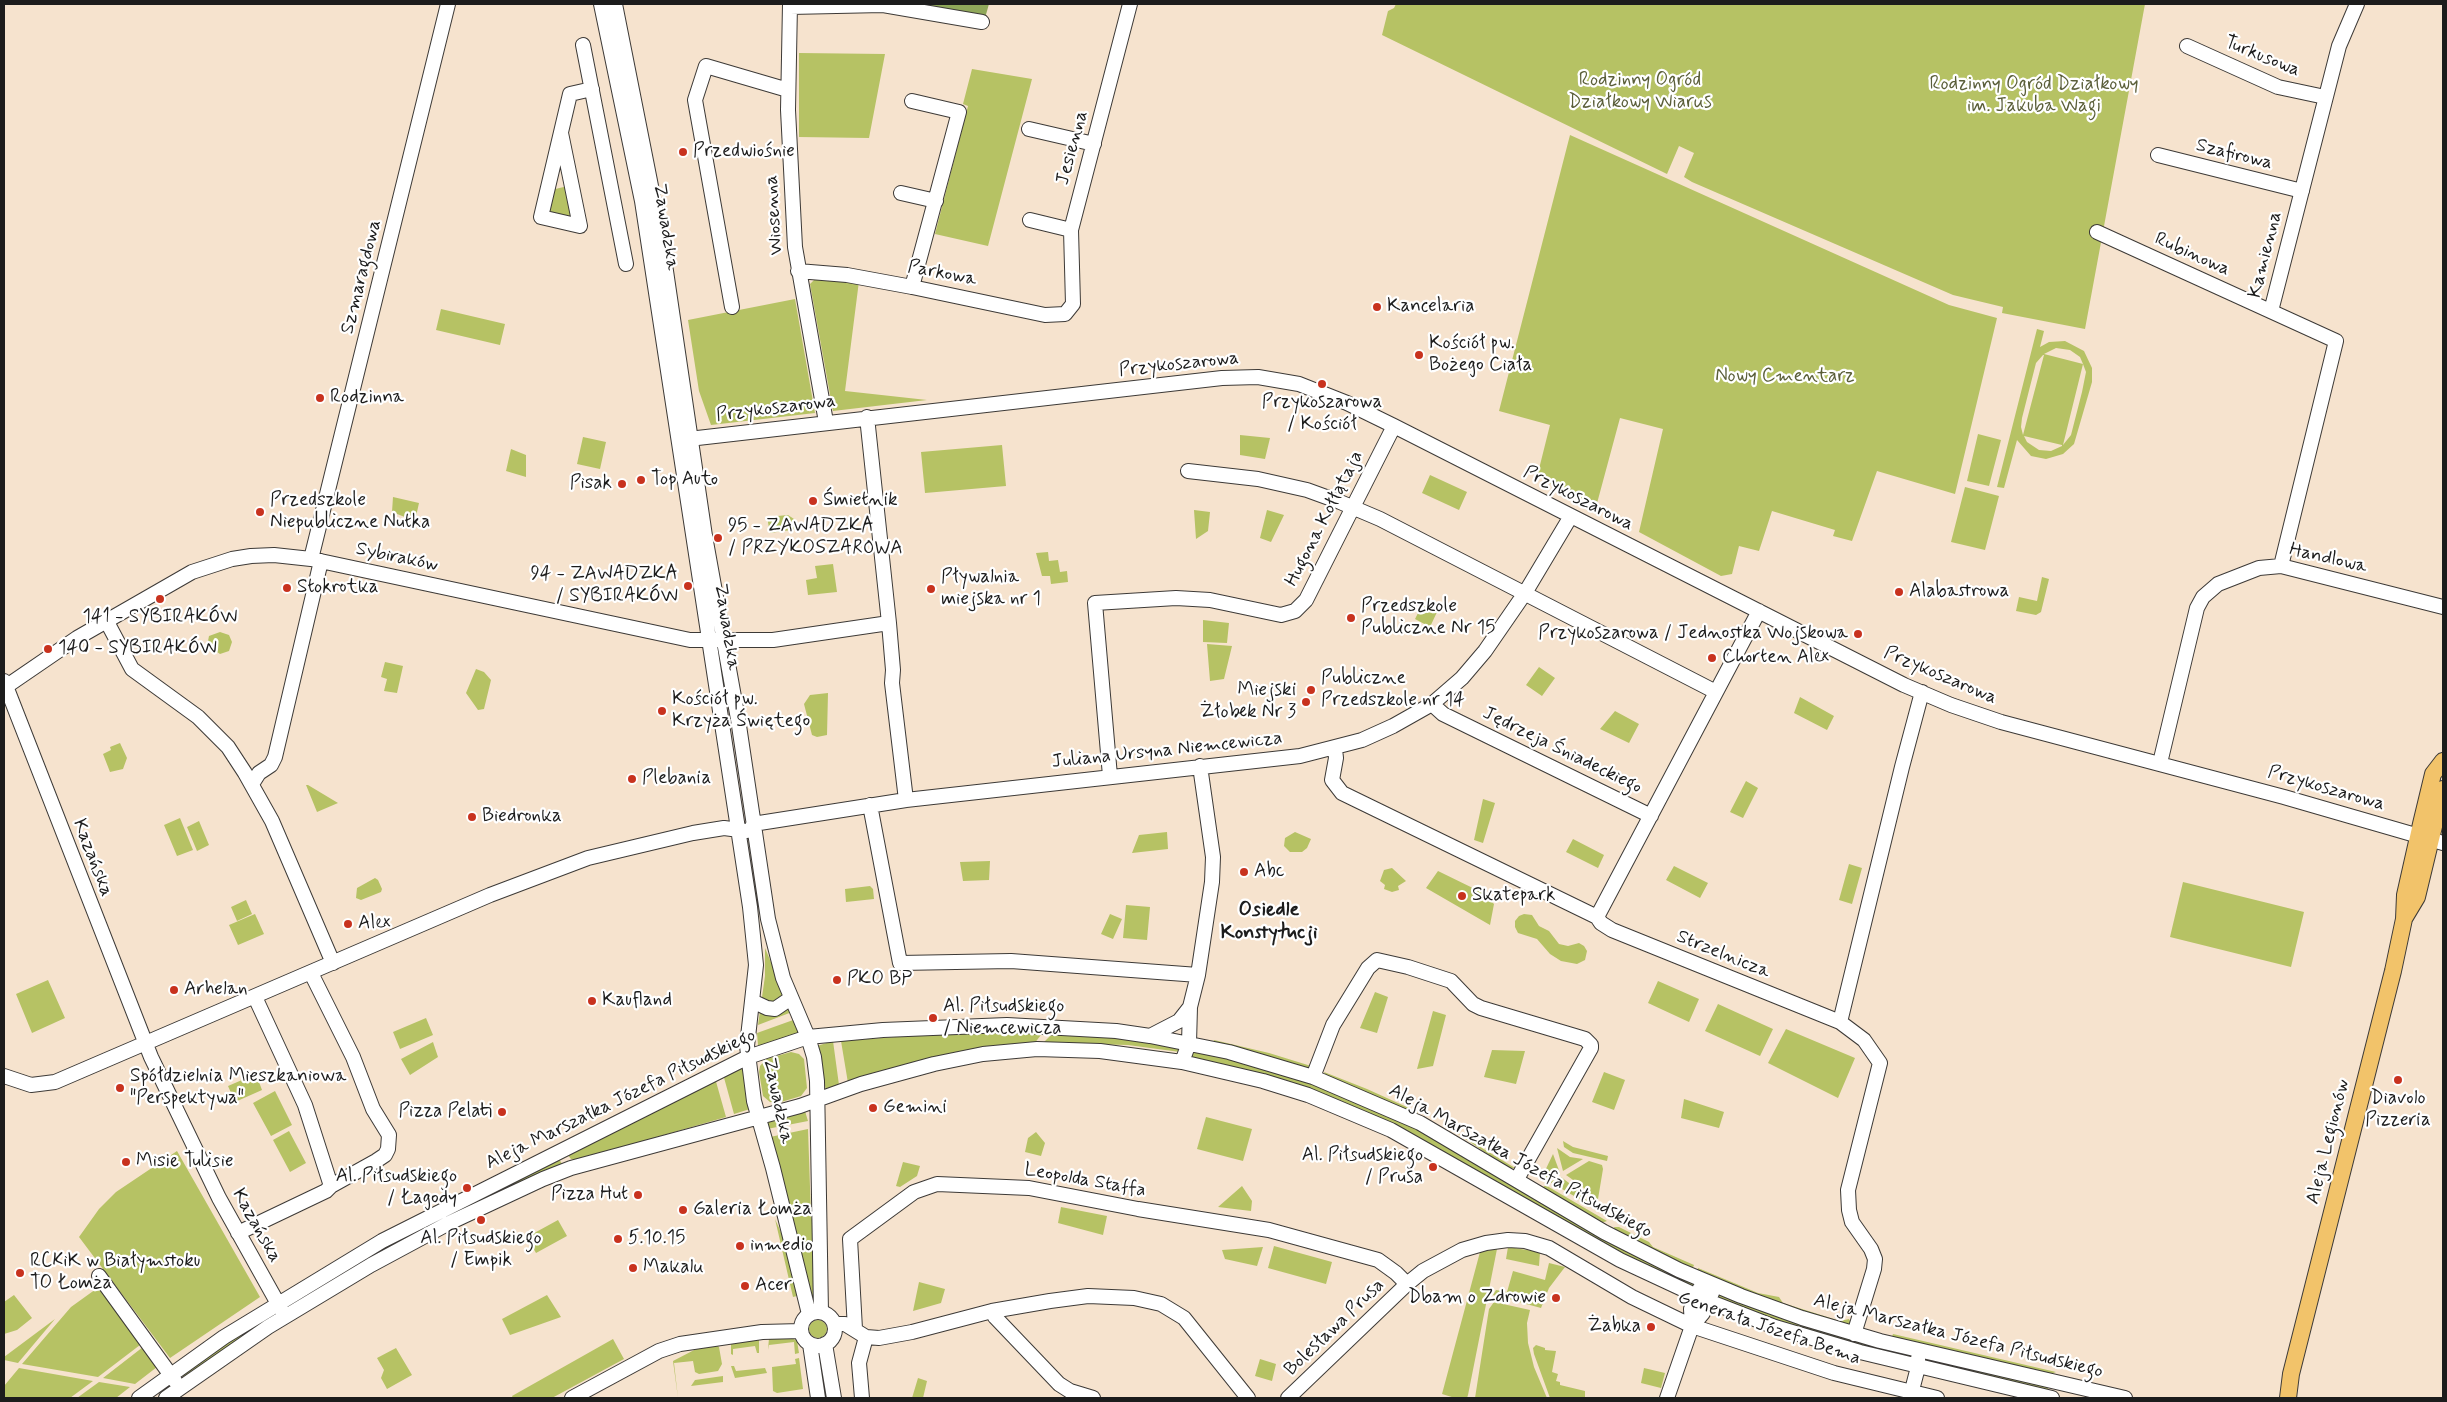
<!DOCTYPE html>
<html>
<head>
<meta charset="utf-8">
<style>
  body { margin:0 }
  #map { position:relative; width:2447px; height:1402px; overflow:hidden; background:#f6e3ce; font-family:Mynerve,sans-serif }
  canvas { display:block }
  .frame { position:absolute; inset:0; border:5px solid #1c1c1c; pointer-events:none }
</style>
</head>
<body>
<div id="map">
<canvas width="2447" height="1402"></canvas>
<div class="frame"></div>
</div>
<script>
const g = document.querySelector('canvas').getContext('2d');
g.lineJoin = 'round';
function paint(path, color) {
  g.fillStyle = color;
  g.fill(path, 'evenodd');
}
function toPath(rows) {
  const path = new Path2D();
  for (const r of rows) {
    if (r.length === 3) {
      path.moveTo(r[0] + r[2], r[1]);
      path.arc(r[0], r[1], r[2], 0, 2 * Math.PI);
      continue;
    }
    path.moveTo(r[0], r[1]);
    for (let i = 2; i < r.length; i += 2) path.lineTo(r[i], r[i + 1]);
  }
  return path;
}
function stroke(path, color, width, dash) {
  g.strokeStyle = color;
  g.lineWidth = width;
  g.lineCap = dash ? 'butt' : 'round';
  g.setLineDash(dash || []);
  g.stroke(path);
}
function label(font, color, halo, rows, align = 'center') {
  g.font = font + ' Mynerve,sans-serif';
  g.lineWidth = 4.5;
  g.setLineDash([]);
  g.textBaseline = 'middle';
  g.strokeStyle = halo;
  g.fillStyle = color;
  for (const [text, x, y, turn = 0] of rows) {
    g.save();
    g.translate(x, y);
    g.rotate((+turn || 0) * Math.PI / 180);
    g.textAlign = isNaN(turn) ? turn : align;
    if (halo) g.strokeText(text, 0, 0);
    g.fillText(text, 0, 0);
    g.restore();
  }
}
const green = toPath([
  [1396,4,2145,4,2085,329,2002,313,2003,307,1953,295,1692,182,1684,177,1694,153,1679,146,1667,174,1382,35,1388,11,1394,8],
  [799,53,885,54,869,138,799,137],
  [972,69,1032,79,988,246,935,234,968,106,963,104],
  [1570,135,1949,305,1997,318,1955,494,1877,471,1852,541,1833,536,1835,530,1772,511,1759,551,1739,546,1732,574,1721,576,1639,532,1663,429,1620,418,1596,507,1542,479,1538,473,1550,425,1499,411],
  [568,186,575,213,568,219,552,216,548,211,551,190],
  [816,278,859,281,845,391,927,400,833,411,810,284],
  [795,299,815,413,711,425,699,391,688,320],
  [441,309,505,324,500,345,436,330],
  [2037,329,2044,331,2040,347,2049,342,2065,341,2084,351,2092,368,2092,382,2074,444,2063,454,2046,459,2031,456,2017,440,2004,488,1997,487],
  [2056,348,2070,350,2080,357,2083,364,2044,354],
  [2043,355,2044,355,2023,435,2021,427,2022,418,2036,363],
  [2083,364,2086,372,2082,392,2071,435,2063,445],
  [2024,436,2062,445,2062,446,2051,451,2039,450,2027,442],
  [1978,434,2001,440,1989,486,1967,481],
  [1240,435,1270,438,1265,459,1240,455],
  [583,437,606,442,600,469,577,464],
  [1002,445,1006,486,925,493,921,452],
  [511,449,526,455,526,477,506,471],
  [1430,475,1467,492,1459,510,1422,493],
  [1965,487,1999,496,1985,550,1951,542],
  [393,497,419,503,415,521,392,512],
  [1194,510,1210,512,1208,531,1196,539],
  [1267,510,1284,515,1271,542,1260,538],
  [788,515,797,521,798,529,770,533,767,517],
  [1048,552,1049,561,1058,560,1060,572,1067,571,1068,582,1051,584,1050,576,1042,576,1036,553],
  [833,564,837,592,808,595,806,580,817,578,815,566],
  [2042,577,2049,579,2041,612,2036,615,2016,611,2019,597,2037,601],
  [1422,605,1437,612,1430,627,1415,619],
  [1203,620,1229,623,1227,643,1203,642],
  [220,632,229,635,232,642,229,651,220,654,208,646,208,641,209,636],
  [1207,644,1232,646,1224,679,1210,681],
  [385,662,403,666,397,693,384,691,387,679,381,677],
  [1539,667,1555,678,1542,696,1526,685],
  [476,669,484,672,491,680,484,709,478,710,466,693],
  [828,693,827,735,817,737,812,735,804,704,810,695],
  [1800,697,1834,716,1827,730,1794,713],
  [1615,711,1639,724,1629,743,1600,729],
  [120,743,127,758,123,769,110,772,103,754,111,750,110,747],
  [1746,781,1758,788,1743,818,1730,812],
  [306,785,308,785,338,803,317,812],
  [1483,799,1495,803,1483,843,1474,840],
  [180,818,193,850,177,856,164,825],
  [199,821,209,845,197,851,187,827],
  [1167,832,1168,849,1132,853,1139,835],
  [1295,832,1311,839,1307,848,1302,852,1290,852,1284,846,1285,838],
  [1573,839,1604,855,1598,868,1566,852],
  [990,861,989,880,963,881,960,862],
  [1849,864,1862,868,1852,904,1839,900],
  [1674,866,1708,883,1700,898,1666,880],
  [1392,868,1406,881,1398,886,1399,890,1392,892,1384,889,1385,885,1380,881,1384,870],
  [1438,871,1483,893,1494,904,1490,925,1426,888],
  [375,878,378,880,382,889,381,892,361,900,356,898,357,888],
  [2183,882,2304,912,2291,967,2170,937],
  [870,886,873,889,874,899,846,902,845,889],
  [246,900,252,914,237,921,231,907],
  [1126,905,1150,907,1147,940,1123,938],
  [255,914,264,934,238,945,229,925],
  [1110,914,1122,919,1113,939,1101,934],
  [1524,914,1532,915,1539,926,1549,931,1559,944,1568,946,1579,943,1584,946,1587,951,1585,960,1577,964,1561,961,1550,954,1537,939,1518,933,1515,927,1515,921,1519,916],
  [765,948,792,1012,758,1025,765,976],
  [48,980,65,1018,32,1033,16,994],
  [1658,981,1699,999,1689,1022,1648,1003],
  [1375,992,1388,997,1377,1033,1360,1028],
  [1718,1004,1773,1029,1760,1056,1705,1031],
  [1433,1011,1446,1015,1433,1066,1417,1069],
  [426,1018,433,1035,400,1049,393,1032],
  [796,1019,800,1031,798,1034,762,1046,758,1045,757,1033],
  [1786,1029,1855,1058,1838,1098,1768,1063],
  [977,1031,1044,1031,1034,1044,848,1083,841,1041],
  [1060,1032,1092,1034,1184,1047,1180,1052,1128,1045,1043,1043,1050,1036],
  [1214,1040,1269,1053,1311,1066,1303,1069,1213,1043],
  [833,1041,839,1085,826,1091,817,1046],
  [433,1042,438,1057,410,1075,401,1059],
  [1192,1050,1233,1058,1322,1086,1409,1123,1695,1284,1694,1288,1623,1256,1415,1137,1190,1058],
  [1492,1050,1525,1051,1516,1084,1484,1077],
  [791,1052,799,1054,804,1059,807,1088,801,1096,778,1103,770,1102,763,1096,759,1072,760,1066,766,1059],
  [739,1065,744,1068,750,1109,734,1114,723,1074],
  [1324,1072,1367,1089,1420,1113,1396,1106,1326,1076],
  [1604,1072,1625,1080,1614,1110,1592,1102],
  [256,1074,262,1090,235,1102,228,1086],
  [715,1078,726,1117,578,1160,571,1159,567,1154],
  [275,1091,292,1125,271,1136,253,1103],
  [1684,1099,1724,1112,1719,1128,1681,1118],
  [805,1111,808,1121,767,1129,767,1121],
  [1206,1117,1252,1129,1243,1161,1197,1149],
  [808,1129,811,1216,815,1232,818,1307,813,1309,770,1137],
  [289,1131,306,1163,290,1172,273,1140],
  [1454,1131,1515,1168,1508,1168],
  [1036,1132,1045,1143,1041,1156,1025,1152,1028,1138],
  [1563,1141,1573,1147,1608,1156,1607,1161,1573,1153,1564,1147],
  [1557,1148,1570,1157,1583,1159,1563,1171],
  [177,1151,260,1297,170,1358,79,1237,99,1209,116,1192],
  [1553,1154,1560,1173,1544,1179,1543,1175],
  [558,1158,563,1165,390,1249,387,1244],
  [1589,1161,1602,1165,1603,1169,1597,1205,1583,1187,1566,1175],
  [903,1162,920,1166,917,1176,900,1187,896,1186],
  [1561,1177,1577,1189,1593,1207,1550,1182],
  [1242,1186,1252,1201,1251,1211,1218,1207],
  [1544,1186,1547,1186,1607,1221,1601,1223,1543,1188],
  [1061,1207,1107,1216,1103,1235,1058,1223],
  [775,1219,784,1239,797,1296,793,1297],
  [558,1220,567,1236,536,1253,527,1237],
  [1614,1227,1619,1227,1649,1242,1653,1247,1694,1265,1692,1270,1615,1231],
  [1274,1246,1332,1262,1326,1284,1268,1268],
  [1263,1247,1257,1266,1225,1259,1222,1250],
  [1508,1247,1540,1252,1539,1266,1506,1259],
  [1497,1249,1468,1395,1467,1398,1455,1398,1442,1394,1480,1252],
  [1549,1263,1565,1267,1549,1288,1541,1308,1493,1295,1496,1290,1507,1292,1513,1271,1545,1280],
  [1698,1268,1758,1293,1779,1297,1783,1303,1840,1321,1849,1319,1851,1323,1849,1325,1816,1318,1697,1273],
  [919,1282,945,1289,941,1303,913,1311],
  [96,1289,101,1291,140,1345,98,1377,22,1364,71,1307],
  [1717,1292,1910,1354,1913,1360,1777,1322,1714,1296],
  [14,1295,32,1318,17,1330,4,1334,4,1302],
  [547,1295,561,1317,510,1335,502,1319],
  [1494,1302,1530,1310,1527,1323,1528,1343,1534,1367,1547,1398,1475,1398,1489,1309],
  [274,1313,273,1317,186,1377,183,1376,182,1374,226,1342],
  [55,1319,18,1363,4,1360,4,1357],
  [818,1329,9],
  [1893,1334,2056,1372,2048,1375,1891,1339],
  [790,1337,797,1341,799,1353,795,1354,794,1342,769,1345,768,1350,769,1338],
  [613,1339,624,1359,552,1398,513,1398,512,1396],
  [759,1340,759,1353,757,1353,755,1346,733,1349,733,1355,731,1354,731,1343],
  [716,1345,719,1347,722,1364,718,1371,699,1374,695,1372,693,1361,674,1363,678,1398,673,1361,698,1348],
  [1536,1345,1545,1348,1545,1350,1556,1351,1552,1372,1558,1374,1556,1381,1560,1382,1560,1385,1585,1391,1585,1398,1550,1398,1534,1354,1533,1348],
  [143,1347,157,1367,135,1384,103,1378],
  [396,1348,412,1375,387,1389,381,1378,384,1370,377,1358],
  [1924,1357,2047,1386,2049,1391,1925,1363],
  [799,1358,803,1389,777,1393,773,1391,772,1367,796,1364,795,1359],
  [1260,1359,1276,1364,1272,1381,1255,1376],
  [731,1366,734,1366,736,1371,765,1368,767,1373,735,1378],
  [19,1368,93,1381,70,1398,4,1398,4,1386],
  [1644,1368,1665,1373,1661,1388,1641,1383],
  [723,1376,723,1382,691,1386,695,1380],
  [918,1378,927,1381,923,1398,912,1398],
  [99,1382,130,1387,116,1398,77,1398]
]);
const forest = toPath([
  [917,4,989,4,985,18,917,6]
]);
const minor = toPath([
  [601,4,642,201,750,907,756,965,747,1046,754,1101,773,1168,809,1314],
  [615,4,652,191,666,271,705,536,738,719,768,919,783,978,808,1037,814,1057,817,1081,821,1312],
  [790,4,788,110,795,247,826,422],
  [790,7,883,5,982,22],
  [583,45,626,264],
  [2187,46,2278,87,2325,97],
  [1029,129,1094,144],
  [561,133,580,226,541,217,570,94,592,89],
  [2158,155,2302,191],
  [901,193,936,201],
  [1030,220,1071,230],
  [2097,232,2336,341,2281,566],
  [798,271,847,275,912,287,1045,315,1065,314,1073,304,1071,230,1130,4],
  [912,287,959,112,912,101],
  [732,307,695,100,706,66,788,90],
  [2271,311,2339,46,2357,4],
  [680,440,1222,378,1258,377,1299,384,1347,403,1394,426,1904,685,1951,705,2001,722,2284,797,2443,843],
  [1188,471,1258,479,1307,490,1340,502,1380,519,1716,692],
  [311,559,448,4],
  [106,620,132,669,198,717,228,747,245,773,272,821,333,963],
  [889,623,893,670,892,683,906,800],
  [4,681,151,1057,219,1198,281,1309],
  [4,688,77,638,192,572,232,559,251,556,274,555,311,559,690,640,773,640,889,623,867,417],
  [1432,704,1443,714,1651,816],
  [1335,749,1336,758,1332,780,1342,793,1597,917],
  [2160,763,2197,608,2203,597,2218,584,2259,568,2281,566,2443,607],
  [1110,776,1095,603,1176,598,1210,600,1281,615,1295,611,1306,600,1394,426],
  [252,784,259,773,271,765,275,757,321,561],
  [870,805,900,963,1011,961,1198,975],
  [753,824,906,800,1300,756,1362,740,1393,726,1432,704,1462,678,1485,651,1525,593,1571,516],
  [1597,917,1759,611],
  [1597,917,1601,923,1612,930,1840,1022],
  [255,997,305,1105,331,1186],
  [752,1001,767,1008,775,1009,791,998],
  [1150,1036,1179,1021,1190,1007],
  [1182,1062,1189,1043,1190,1007,1198,975,1212,882,1213,857,1200,766],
  [4,1076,31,1085,55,1082,490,895,588,858,693,833,724,828,747,831],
  [1313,1077,1333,1025,1368,968,1377,960,1408,967,1451,981,1473,1004,1481,1008,1585,1039,1591,1045,1591,1048,1517,1179],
  [238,1233,326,1191,331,1186,376,1161,385,1155,388,1149,389,1135,373,1109,353,1057,311,973],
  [99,1276,175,1381],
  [992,1311,995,1317,1059,1384,1070,1391,1093,1398],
  [818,1329,17],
  [834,1324,845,1324,866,1337,879,1338,912,1332,992,1311,1050,1301,1088,1296,1134,1298,1161,1304,1184,1318,1248,1398],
  [1692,1326,1691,1309,1700,1288],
  [855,1329,850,1239,914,1192,937,1184,1029,1188,1138,1209,1269,1230,1378,1260,1396,1273,1407,1284],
  [1854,1334,1874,1269,1875,1259,1871,1249,1852,1222,1849,1210,1848,1190,1880,1063,1864,1040,1840,1022,1902,767,1922,692],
  [810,1344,818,1398],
  [825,1344,834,1398],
  [139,1398,224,1337,382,1241,748,1057,808,1037,883,1030,1007,1025,1116,1031,1150,1036,1229,1052,1313,1077,1420,1123,1604,1232,1679,1270,1741,1296,1802,1318,1880,1341,2125,1398],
  [166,1398,268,1327,371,1265,449,1223,543,1179,571,1168,800,1106,861,1084,934,1064,983,1054,1037,1049,1100,1051,1182,1062,1263,1081,1308,1095,1391,1130,1620,1260,1708,1301,1775,1327,1860,1352,2052,1398],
  [572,1398,659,1351,680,1344,762,1332,801,1331],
  [862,1398,859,1363,866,1337],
  [1288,1398,1407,1284,1423,1271,1462,1250,1486,1243,1508,1240,1525,1241,1549,1248,1632,1297,1692,1326,1834,1373,1937,1398],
  [1667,1398,1692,1326,1703,1313,1712,1293],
  [1910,1398,1918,1367,1918,1358]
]);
const major = toPath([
  [2405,917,2417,897,2443,789],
  [2288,1398,2291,1374,2393,971,2404,919,2405,895,2421,824,2433,774,2443,761]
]);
const markers = [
  [683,152,5,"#c8321e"],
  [1377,307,5,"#c8321e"],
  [1419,355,5,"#c8321e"],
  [1322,384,5,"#c8321e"],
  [320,398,5,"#c8321e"],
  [641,480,5,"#c8321e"],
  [622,484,5,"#c8321e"],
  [813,501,5,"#c8321e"],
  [260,512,5,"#c8321e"],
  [718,538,5,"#c8321e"],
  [688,586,5,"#c8321e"],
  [287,588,5,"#c8321e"],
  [931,589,5,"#c8321e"],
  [1899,592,5,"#c8321e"],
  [160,599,5,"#c8321e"],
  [1351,618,5,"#c8321e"],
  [1858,634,5,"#c8321e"],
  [48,649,5,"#c8321e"],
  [1712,658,5,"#c8321e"],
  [1311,690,5,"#c8321e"],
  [1306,702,5,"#c8321e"],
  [662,711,5,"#c8321e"],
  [632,779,5,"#c8321e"],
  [472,817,5,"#c8321e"],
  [1244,872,5,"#c8321e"],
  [1462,896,5,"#c8321e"],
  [348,924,5,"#c8321e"],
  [837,980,5,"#c8321e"],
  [174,990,5,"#c8321e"],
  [592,1001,5,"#c8321e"],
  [933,1018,5,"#c8321e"],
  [2398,1080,5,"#c8321e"],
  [120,1088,5,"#c8321e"],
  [873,1108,5,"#c8321e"],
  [502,1112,5,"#c8321e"],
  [126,1162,5,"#c8321e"],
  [1433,1167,5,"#c8321e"],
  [467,1188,5,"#c8321e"],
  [638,1195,5,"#c8321e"],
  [683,1210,5,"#c8321e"],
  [481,1220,5,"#c8321e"],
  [618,1239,5,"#c8321e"],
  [740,1246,5,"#c8321e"],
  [633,1268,5,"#c8321e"],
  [20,1273,5,"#c8321e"],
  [745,1286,5,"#c8321e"],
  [1556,1298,5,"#c8321e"],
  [1651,1327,5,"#c8321e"]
];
const streetNames = [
  ["Turkusowa",2262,57,22],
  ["Jesienna",1073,148,-75],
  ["Szafirowa",2234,155,14],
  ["Wiosenna",775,215,-94],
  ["Zawadzka",665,227,81],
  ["Rubinowa",2192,255,24],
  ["Kamienna",2266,255,-76],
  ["Parkowa",942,274,11],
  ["Szmaragdowa",362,277,-76],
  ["Przykoszarowa",1179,365,-6],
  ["Przykoszarowa",776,409,-7],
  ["Przykoszarowa",1578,499,27],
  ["Hugona Kołłątaja",1325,519,-63],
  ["Sybiraków",397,558,12],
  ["Handlowa",2328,559,13],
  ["Zawadzka",726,627,81],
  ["Przykoszarowa",1940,676,23],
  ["Juliana Ursyna Niemcewicza",1167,751,-6],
  ["Jędrzeja Śniadeckiego",1562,751,26],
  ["Przykoszarowa",2326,789,16],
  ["Kazańska",92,858,69],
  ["Strzelnicza",1723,955,22],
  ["Aleja Marszałka Józefa Piłsudskiego",621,1100,-26],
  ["Zawadzka",777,1101,78],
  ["Aleja Legionów",2329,1142,-76],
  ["Aleja Marszałka Józefa Piłsudskiego",1520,1162,29],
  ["Leopolda Staffa",1085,1181,10],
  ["Kazańska",256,1226,61],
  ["Bolesława Prusa",1335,1328,-44],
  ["Generała Józefa Bema",1769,1329,19],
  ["Aleja Marszałka Józefa Piłsudskiego",1958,1337,14]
];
const parkNames = [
  ["Rodzinny Ogród",1640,81],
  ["Działkowy Wiarus",1640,103],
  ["Rodzinny Ogród Działkowy",2034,85],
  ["im. Jakuba Wagi",2034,107],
  ["Nowy Cmentarz",1785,377]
];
const poiNames = [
  ["Przedwiośnie",693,152],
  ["Kancelaria",1387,307],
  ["Kościół pw.",1429,344],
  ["Bożego Ciała",1429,366],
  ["Rodzinna",330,398],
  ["Przykoszarowa",1322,403,"center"],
  ["/ Kościół",1322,425,"center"],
  ["Top Auto",651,480],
  ["Pisak",612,484,"right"],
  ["Przedszkole",270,501],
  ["Niepubliczne Nutka",270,523],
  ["Śmietnik",823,501],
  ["95 - ZAWADZKA",728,527],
  ["/ PRZYKOSZAROWA",728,549],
  ["94 - ZAWADZKA",678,575,"right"],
  ["/ SYBIRAKÓW",678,597,"right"],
  ["Pływalnia",941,578],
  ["miejska nr 1",941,600],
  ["Stokrotka",297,588],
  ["Alabastrowa",1909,592],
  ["Przedszkole",1361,607],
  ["Publiczne Nr 15",1361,629],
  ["141 - SYBIRAKÓW",160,618,"center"],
  ["Przykoszarowa / Jednostka Wojskowa",1848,634,"right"],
  ["140 - SYBIRAKÓW",58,649],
  ["Chorten Alex",1722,658],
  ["Publiczne",1321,679],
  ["Przedszkole nr 14",1321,701],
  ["Miejski",1296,691,"right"],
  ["Żłobek Nr 3",1296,713,"right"],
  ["Kościół pw.",672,700],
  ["Krzyża Świętego",672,722],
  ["Plebania",642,779],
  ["Biedronka",482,817],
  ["Abc",1254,872],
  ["Skatepark",1472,896],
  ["Alex",358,924],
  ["PKO BP",847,980],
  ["Arhelan",184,990],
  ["Kaufland",602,1001],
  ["Al. Piłsudskiego",943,1007],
  ["/ Niemcewicza",943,1029],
  ["Spółdzielnia Mieszkaniowa",130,1077],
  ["\"Perspektywa\"",130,1099],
  ["Diavolo",2398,1099,"center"],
  ["Pizzeria",2398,1121,"center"],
  ["Gemini",883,1108],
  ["Pizza Pelati",492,1112,"right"],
  ["Al. Piłsudskiego",1423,1156,"right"],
  ["/ Prusa",1423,1178,"right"],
  ["Misie Tulisie",136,1162],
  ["Al. Piłsudskiego",457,1177,"right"],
  ["/ Łagody",457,1199,"right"],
  ["Pizza Hut",628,1195,"right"],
  ["Galeria Łomża",693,1210],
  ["Al. Piłsudskiego",481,1239,"center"],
  ["/ Empik",481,1261,"center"],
  ["5.10.15",628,1239],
  ["inmedio",750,1246],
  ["RCKiK w Białymstoku",30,1262],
  ["TO Łomża",30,1284],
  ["Makalu",643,1268],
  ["Acer",755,1286],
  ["Dbam o Zdrowie",1546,1298,"right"],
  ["Żabka",1641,1327,"right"]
];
const neighbourhoodNames = [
  ["Osiedle",1269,911],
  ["Konstytucji",1269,934]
];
paint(green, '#b6c264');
paint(forest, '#90a85a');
stroke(minor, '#3d3a37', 16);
stroke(major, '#3d3a37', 18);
stroke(minor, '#fff', 14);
stroke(major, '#f2c36a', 16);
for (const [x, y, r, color] of markers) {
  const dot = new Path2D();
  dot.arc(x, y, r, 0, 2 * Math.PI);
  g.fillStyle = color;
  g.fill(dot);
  stroke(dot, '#fff', 2);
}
label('19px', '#1c1c1c', '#fff', streetNames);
label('19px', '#5a5e39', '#fff', parkNames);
label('19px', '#1c1c1c', '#fff', poiNames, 'left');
label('bold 20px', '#1c1c1c', '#fff', neighbourhoodNames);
</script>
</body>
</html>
